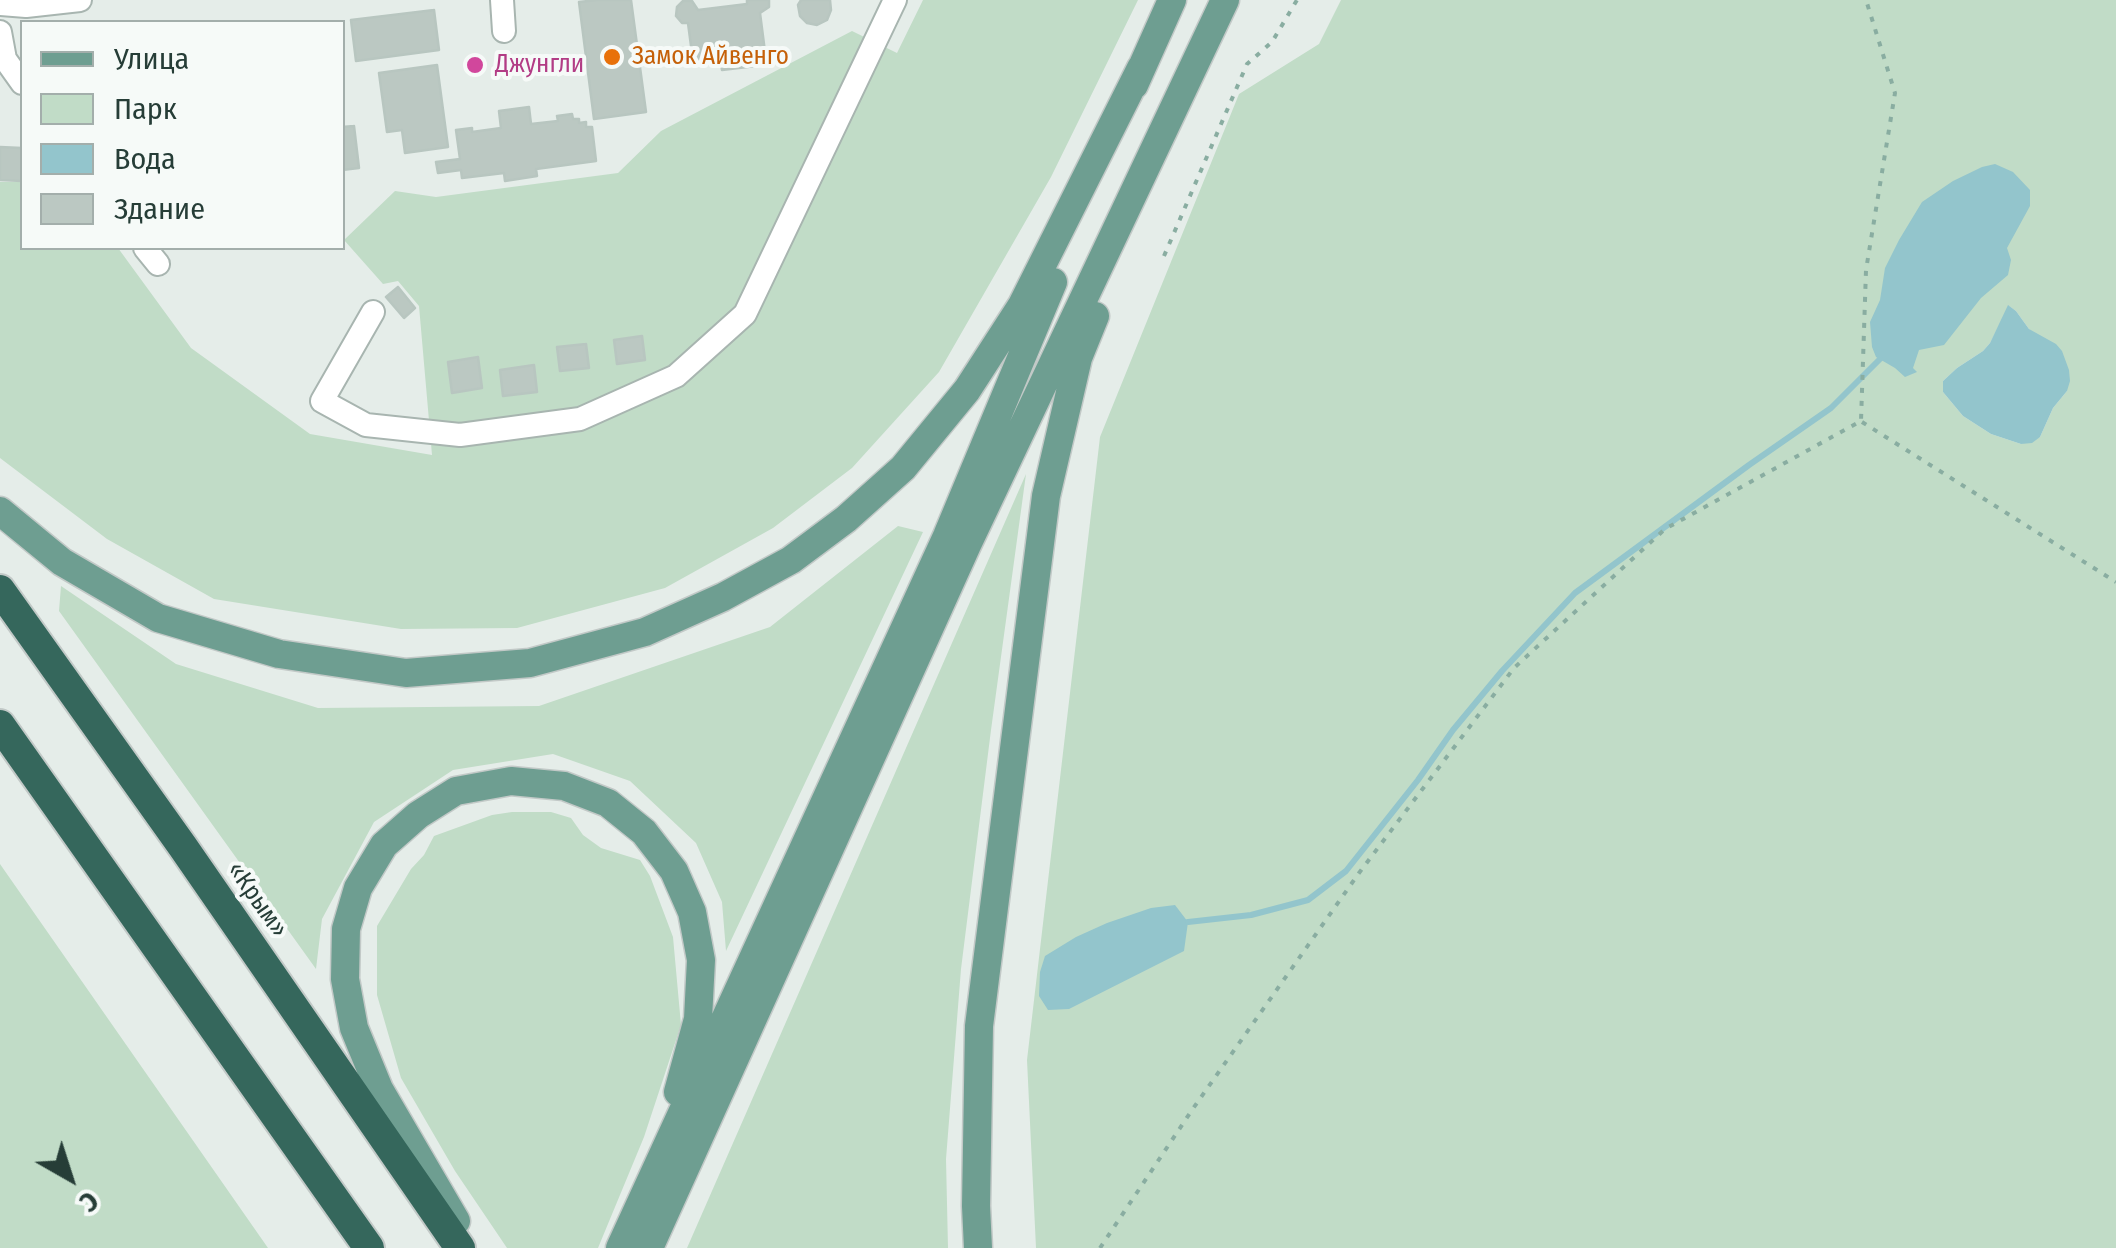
<!DOCTYPE html>
<html>
<head>
<meta charset="utf-8">
<style>
  body { margin:0 }
  #map { position:relative; width:2116px; height:1248px; overflow:hidden; background:#e5ede9; font-family:"Fira Sans Condensed",sans-serif }
  canvas { display:block }
  .legend { position:absolute; left:20px; top:20px; width:325px; height:230px; box-sizing:border-box; background:#f6faf8; border:2px solid #a3aeab; margin:0; padding:12px 18px; list-style:none; font-size:30px; color:#263d37 }
  .legend li { display:flex; align-items:center; gap:20px; height:50px }
  .legend b { width:50px; border:2px solid #a3aeab }
  .north { position:absolute; left:20px; top:1128px; width:100px; height:100px; -webkit-text-stroke:8px #f6faf8; paint-order:stroke; rotate:141deg; font-size:28px; font-weight:700; line-height:40px; text-align:center; color:#263d37 }
  .north::after { content:''; display:block; margin:auto; width:35px; height:45px; background:#263d37; clip-path:polygon(50% 0,100% 100%,50% 72%,0 100%) }
</style>
</head>
<body>
<div id="map">
<canvas width="2116" height="1248"></canvas>
<ul class="legend">
<li><b style="height:12px;background:#6e9e91"></b>Улица</li>
<li><b style="height:28px;background:#c1dcc7"></b>Парк</li>
<li><b style="height:28px;background:#93c5cc"></b>Вода</li>
<li><b style="height:28px;background:#bbc8c2"></b>Здание</li>
</ul>
<div class="north">С</div>
</div>
<script>
const g = document.querySelector('canvas').getContext('2d');
g.lineJoin = 'round';
function paint(path, color) {
  g.fillStyle = color;
  g.fill(path, 'evenodd');
}
function toPath(rows) {
  const path = new Path2D();
  for (const r of rows) {
    path.moveTo(r[0], r[1]);
    for (let i = 2; i < r.length; i += 2) path.lineTo(r[i], r[i + 1]);
  }
  return path;
}
function stroke(path, color, width, dash) {
  g.strokeStyle = color;
  g.lineWidth = width;
  g.lineCap = dash ? 'butt' : 'round';
  g.setLineDash(dash || []);
  g.stroke(path);
}
function label(font, color, halo, rows, align = 'center') {
  g.font = font + ' "Fira Sans Condensed",sans-serif';
  g.lineWidth = 8;
  g.setLineDash([]);
  g.textBaseline = 'middle';
  g.strokeStyle = halo;
  g.fillStyle = color;
  for (const [text, x, y, turn = 0] of rows) {
    g.save();
    g.translate(x, y);
    g.rotate((+turn || 0) * Math.PI / 180);
    g.textAlign = isNaN(turn) ? turn : align;
    if (halo) g.strokeText(text, 0, 0);
    g.fillText(text, 0, 0);
    g.restore();
  }
}
const green = toPath([
  [923,0,1138,0,1051,177,939,372,852,468,773,528,665,588,517,628,401,629,214,599,107,539,0,458,0,182,22,182,22,248,118,248,191,348,310,434,432,455,419,306,398,281,383,284,344,240,395,191,436,197,618,173,661,131,852,31,897,53],
  [1341,0,2116,0,2116,1248,1036,1248,1027,1060,1100,437,1239,94,1319,44],
  [2009,306,2016,311,2029,329,2067,391,2053,408,2040,437,2021,444,1991,434,1963,416,1943,392,1943,381,1957,368,1983,351,1990,343],
  [1026,474,991,730,961,969,946,1159,948,1248,687,1248],
  [898,526,923,532,726,951,722,902,696,843,630,781,553,754,453,770,374,822,322,919,316,969,59,611,61,586,176,664,318,708,539,706,770,627],
  [512,812,551,812,571,818,583,835,601,848,640,860,650,876,673,937,681,1025,644,1137,598,1248,507,1248,455,1171,401,1078,377,995,377,926,411,869,424,855,434,836,492,815],
  [0,864,268,1248,0,1248]
]);
const water = toPath([
  [1995,164,2013,172,2030,190,2030,206,2007,248,2011,260,2008,275,1981,298,1944,345,1919,350,1913,368,1917,372,1905,377,1895,368,1876,357,1872,347,1870,322,1880,300,1885,268,1899,240,1922,202,1953,181,1982,167],
  [2008,305,2016,311,2029,329,2056,344,2062,351,2069,370,2070,381,2067,391,2053,408,2040,437,2032,443,2021,444,1991,434,1963,416,1943,392,1943,381,1957,368,1983,351,1990,343],
  [1175,905,1188,922,1184,951,1069,1009,1048,1010,1039,996,1040,972,1045,956,1076,937,1107,923,1151,908]
]);
const stream = toPath([
  [1188,922,1251,915,1308,900,1346,871,1418,780,1453,730,1502,671,1575,593,1749,465,1831,408,1880,359]
]);
const building = toPath([
  [597,0,631,0,646,112,594,119,579,2,597,0],
  [747,0,769,0,769,7,760,13,765,52,754,53,756,66,722,70,720,57,693,61,688,23,682,23,676,16,677,7,683,1,692,1,698,10,747,4,747,0],
  [801,0,830,0,831,10,827,20,817,25,807,23,800,16,798,5,801,0],
  [434,10,439,50,356,61,351,20,434,10],
  [437,65,448,147,405,153,402,130,387,132,379,73,437,65],
  [529,107,531,124,558,121,557,116,572,114,573,119,579,119,579,123,586,122,586,127,592,127,596,161,536,169,537,176,505,181,504,173,462,178,461,170,438,173,436,162,460,159,456,130,472,128,472,132,501,128,499,111,529,107],
  [354,126,359,168,342,170,342,127,354,126],
  [0,147,22,148,22,181,0,180,0,147],
  [398,287,415,308,404,318,386,297,398,287],
  [642,336,645,360,617,364,614,340,642,336],
  [586,344,589,368,560,371,557,347,586,344],
  [478,357,482,388,452,393,448,362,478,357],
  [534,365,537,392,503,396,500,370,534,365]
]);
const path = toPath([
  [1164,256,1247,64,1272,42,1297,0],
  [1862,422,2116,582],
  [1100,1248,1192,1110,1359,873,1514,668,1665,529,1861,421,1866,270,1895,93,1866,0]
]);
const minor = toPath([
  [502,0,504,31],
  [0,4,26,6,80,0],
  [0,32,5,59,22,83],
  [145,248,158,264],
  [373,312,322,401,366,425,460,435,580,419,676,376,745,314,895,0]
]);
const major = toPath([
  [1134,85,1172,0],
  [0,511,62,562,158,618,279,654,406,673,530,663,645,632,723,597,791,560,846,519,903,468,967,390,1022,305,1141,68],
  [456,1221,379,1089,354,1028,345,979,346,929,358,888,384,845,418,815,456,791,511,781,564,786,608,803,644,832,674,871,692,912,701,960,698,1019,678,1092],
  [620,1248,947,536,1053,282],
  [649,1248,967,545,1225,0],
  [978,1248,976,1206,979,1026,1046,496,1078,358,1095,316]
]);
const highway = toPath([
  [0,590,183,847,460,1248],
  [0,725,369,1248]
]);
const markers = [
  [612,57,10,"#e8710a"],
  [475,65,10,"#d1479c"]
];
const foodNames = [
  ["Замок Айвенго",632,57]
];
const hotelNames = [
  ["Джунгли",495,65]
];
const streetNames = [
  ["«Крым»",257,900,55]
];
paint(green, '#c1dcc7');
paint(water, '#93c5cc');
stroke(stream, '#93c5cc', 6);
paint(building, '#bbc8c2');
stroke(building, '#b8c6c0', 2.5);
stroke(minor, '#a8b5b0', 26);
stroke(major, '#c2c9c7', 31);
stroke(highway, '#c2c9c7', 34);
stroke(path, '#89ada1', 4, [5, 8]);
stroke(minor, '#fff', 22);
stroke(major, '#6e9e91', 28);
stroke(highway, '#35675c', 30);
for (const [x, y, r, color] of markers) {
  const dot = new Path2D();
  dot.arc(x, y, r, 0, 2 * Math.PI);
  g.fillStyle = color;
  g.fill(dot);
  stroke(dot, '#f6faf8', 4);
}
label('25px', '#c56008', '#f6faf8', foodNames, 'left');
label('25px', '#b23c85', '#f6faf8', hotelNames, 'left');
label('25px', '#263d37', '#f6faf8', streetNames);
</script>
</body>
</html>
